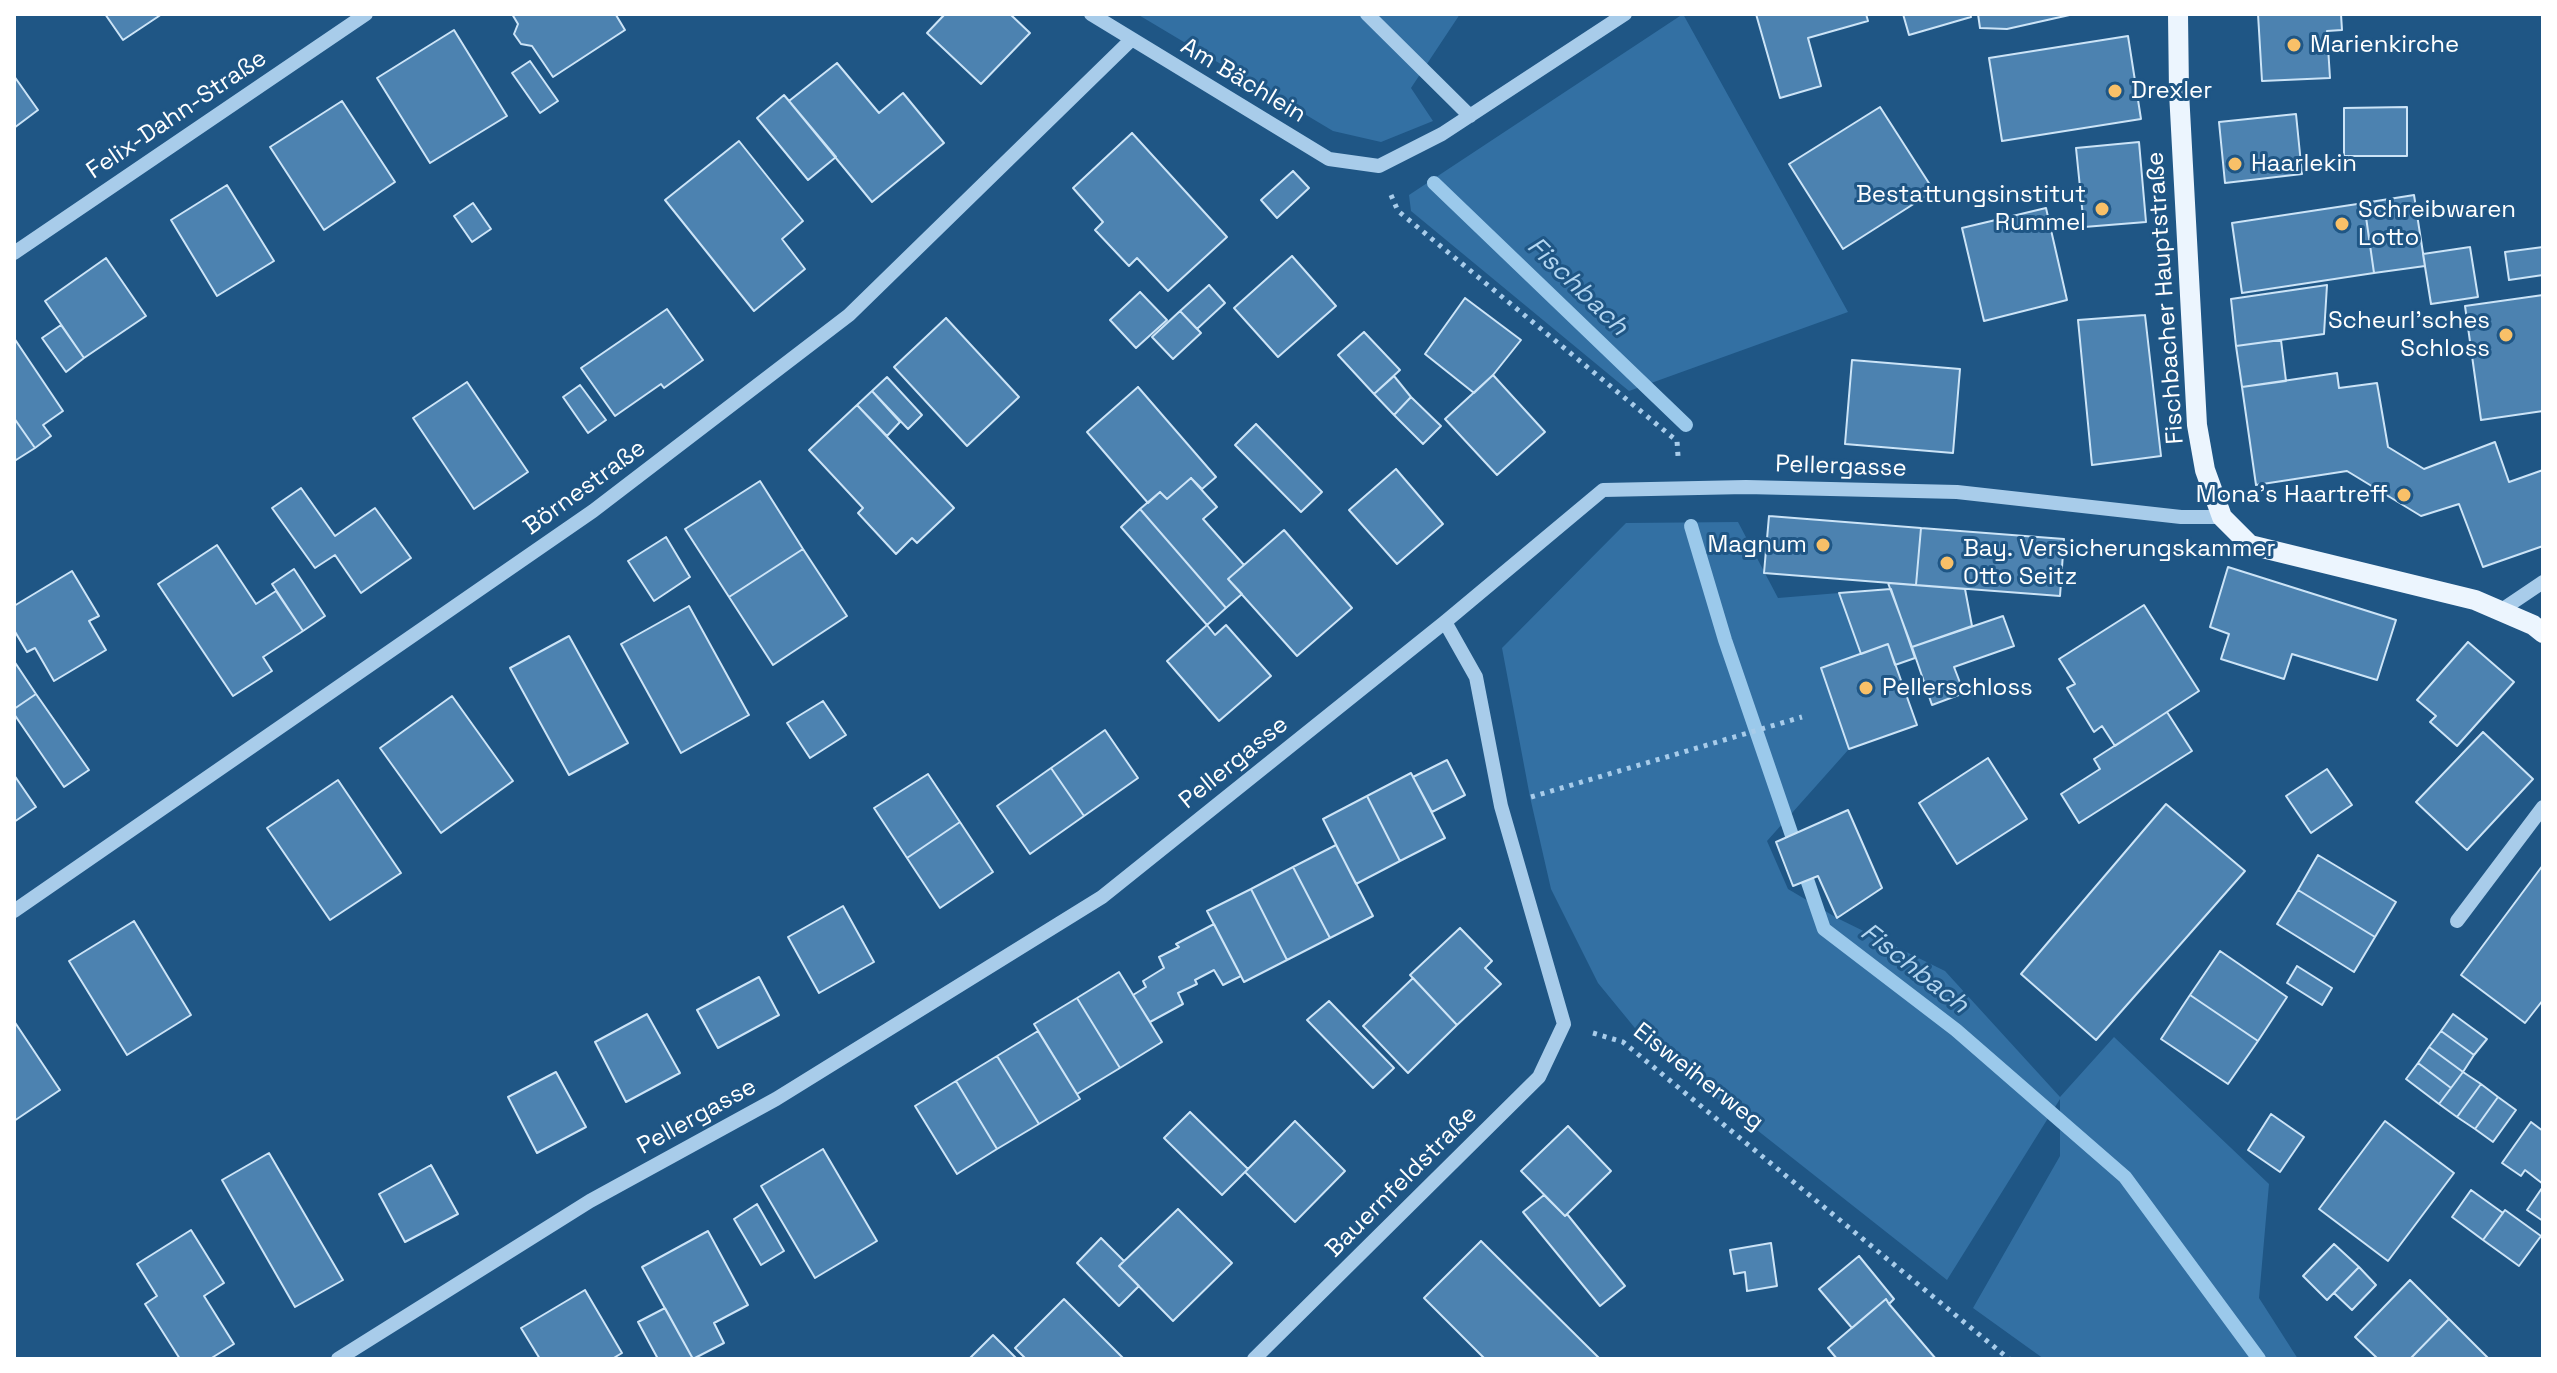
<!DOCTYPE html>
<html>
<head>
<meta charset="utf-8">
<style>
  body { margin:0 }
  #map { position:relative; width:2557px; height:1373px; overflow:hidden; background:#1f5685; font-family:"Space Grotesk",sans-serif }
  canvas { display:block }
  .frame { position:absolute; inset:0; border:16px solid #fff; pointer-events:none }
</style>
</head>
<body>
<div id="map">
<canvas width="2557" height="1373"></canvas>
<div class="frame"></div>
</div>
<script>
const g = document.querySelector('canvas').getContext('2d');
g.lineJoin = 'round';
function paint(path, color) {
  g.fillStyle = color;
  g.fill(path, 'evenodd');
}
function toPath(rows) {
  const path = new Path2D();
  for (const r of rows) {
    path.moveTo(r[0], r[1]);
    for (let i = 2; i < r.length; i += 2) path.lineTo(r[i], r[i + 1]);
  }
  return path;
}
function stroke(path, color, width, dash) {
  g.strokeStyle = color;
  g.lineWidth = width;
  g.lineCap = dash ? 'butt' : 'round';
  g.setLineDash(dash || []);
  g.stroke(path);
}
function label(font, color, halo, rows, align = 'center') {
  g.font = font + ' "Space Grotesk",sans-serif';
  g.lineWidth = 6;
  g.setLineDash([]);
  g.textBaseline = 'middle';
  g.strokeStyle = halo;
  g.fillStyle = color;
  for (const [text, x, y, turn = 0] of rows) {
    g.save();
    g.translate(x, y);
    g.rotate((+turn || 0) * Math.PI / 180);
    g.textAlign = isNaN(turn) ? turn : align;
    if (halo) g.strokeText(text, 0, 0);
    g.fillText(text, 0, 0);
    g.restore();
  }
}
const green = toPath([
  [1137,14,1460,14,1411,88,1433,121,1381,142,1333,131],
  [1683,14,1848,312,1629,391,1411,211,1409,195],
  [1738,522,1778,598,1839,593,1861,654,1821,668,1849,749,1767,841,1788,889,1837,918,1945,971,2060,1097,2114,1037,2269,1184,2259,1298,2298,1359,2044,1359,1973,1308,2060,1156,2060,1099,1947,1280,1648,1044,1598,983,1551,889,1530,797,1502,648,1626,523]
]);
const stream = toPath([
  [1434,183,1686,425],
  [1691,526,1725,640,1824,929,1956,1030,2125,1177,2259,1359]
]);
const building = toPath([
  [105,14,162,14,123,40,105,14],
  [512,14,618,14,616,15,625,30,553,77,532,46,521,44,514,34,518,24,512,14],
  [945,14,1010,14,1030,33,981,84,927,33,945,14],
  [1756,14,1866,14,1868,21,1808,38,1821,86,1780,98,1756,14],
  [1903,14,1970,14,1971,17,1909,35,1903,14],
  [1978,14,2074,14,2007,29,1980,28,1978,14],
  [2258,14,2341,14,2342,30,2327,31,2330,78,2262,81,2258,14],
  [454,30,507,116,430,163,377,78,454,30],
  [2128,36,2141,119,2002,141,1989,58,2128,36],
  [530,61,558,101,540,113,512,73,530,61],
  [837,63,879,113,903,93,944,143,872,202,789,101,837,63],
  [14,76,38,110,14,128,14,76],
  [784,95,836,157,808,180,757,118,784,95],
  [342,101,395,182,324,230,270,147,342,101],
  [1880,107,1934,191,1843,249,1789,164,1880,107],
  [2407,107,2407,156,2344,156,2344,108,2407,107],
  [2296,114,2302,174,2225,183,2219,122,2296,114],
  [1132,133,1227,237,1168,291,1137,258,1129,266,1095,230,1103,222,1073,188,1132,133],
  [739,141,803,221,782,239,805,269,754,311,665,200,739,141],
  [2139,142,2146,222,2084,227,2076,148,2139,142],
  [1293,171,1309,188,1277,218,1261,200,1293,171],
  [227,185,274,261,217,296,171,220,227,185],
  [2414,195,2425,266,2374,273,2364,203,2414,195],
  [473,203,491,229,472,242,454,216,473,203],
  [2364,203,2374,273,2242,293,2232,223,2364,203],
  [2046,208,2067,300,1984,321,1962,228,2046,208],
  [2470,247,2478,297,2431,304,2423,254,2470,247],
  [2543,247,2543,275,2509,280,2505,252,2543,247],
  [1292,256,1336,306,1278,357,1234,308,1292,256],
  [106,258,146,316,84,358,45,301,106,258],
  [1209,285,1225,303,1197,329,1180,311,1209,285],
  [2327,285,2324,334,2236,346,2231,299,2327,285],
  [1140,292,1167,320,1136,348,1110,320,1140,292],
  [2543,295,2543,411,2481,420,2465,306,2543,295],
  [1465,298,1521,340,1493,375,1474,393,1425,354,1465,298],
  [667,309,703,360,664,388,661,384,615,416,581,368,667,309],
  [1180,311,1201,333,1173,359,1152,337,1180,311],
  [2145,315,2161,456,2092,465,2078,320,2145,315],
  [946,318,1019,397,967,446,894,367,946,318],
  [61,325,84,358,66,372,42,338,61,325],
  [1364,332,1400,370,1374,394,1338,355,1364,332],
  [14,338,63,411,43,425,51,436,35,448,14,418,14,338],
  [2281,340,2286,381,2242,387,2236,346,2281,340],
  [1852,360,1960,369,1953,453,1845,444,1852,360],
  [2337,373,2339,388,2377,383,2388,447,2424,469,2495,442,2509,482,2543,470,2543,546,2483,567,2459,504,2421,516,2347,471,2256,485,2242,387,2337,373],
  [1493,375,1545,432,1497,475,1445,419,1493,375],
  [1394,376,1411,397,1394,415,1374,394,1394,376],
  [887,377,922,415,908,429,872,391,887,377],
  [467,382,528,472,474,509,413,418,467,382],
  [580,385,606,420,588,433,563,397,580,385],
  [1138,387,1216,477,1202,489,1191,478,1167,499,1160,492,1148,503,1087,432,1138,387],
  [872,391,900,422,887,436,857,405,872,391],
  [1411,397,1441,426,1423,444,1394,415,1411,397],
  [857,405,954,508,917,543,912,538,896,554,858,513,863,508,809,450,857,405],
  [14,418,35,448,16,460,14,458,14,418],
  [1256,424,1322,492,1301,512,1235,445,1256,424],
  [1396,469,1443,524,1397,564,1349,510,1396,469],
  [1191,478,1217,507,1203,519,1244,565,1228,579,1242,594,1226,608,1140,509,1160,492,1167,499,1191,478],
  [760,481,803,549,729,597,685,529,760,481],
  [301,488,335,536,375,508,411,558,361,593,335,555,315,568,272,508,301,488],
  [1140,509,1226,608,1207,625,1121,527,1140,509],
  [1769,516,1921,528,1916,585,1764,573,1769,516],
  [1921,528,2064,539,2060,596,1916,585,1921,528],
  [1284,530,1352,608,1297,656,1228,579,1284,530],
  [666,537,690,577,654,601,628,561,666,537],
  [217,545,256,604,276,591,303,631,263,657,272,671,233,696,158,584,217,545],
  [803,549,847,616,773,665,729,597,803,549],
  [2228,567,2396,620,2377,680,2292,654,2284,679,2221,659,2229,634,2210,627,2228,567],
  [294,569,325,616,303,631,272,584,294,569],
  [72,571,99,616,89,621,106,650,54,681,35,648,27,652,14,630,14,606,72,571],
  [1888,583,1965,589,1972,626,1912,647,1888,583],
  [1891,589,1915,658,1895,665,1888,644,1861,654,1839,593,1891,589],
  [2144,605,2199,691,2115,746,2102,726,2094,732,2067,688,2075,684,2059,659,2144,605],
  [689,606,749,715,681,753,621,644,689,606],
  [2003,616,2014,646,1954,667,1964,693,1932,705,1912,647,2003,616],
  [1207,625,1215,635,1226,625,1271,676,1219,721,1167,661,1207,625],
  [569,636,628,743,569,775,510,668,569,636],
  [2468,642,2514,682,2457,746,2430,722,2436,716,2417,700,2468,642],
  [1888,644,1917,725,1849,749,1821,668,1888,644],
  [14,661,36,694,14,709,14,661],
  [36,694,89,770,64,787,14,714,14,709,36,694],
  [452,696,513,781,441,833,380,748,452,696],
  [823,701,846,735,810,758,787,723,823,701],
  [2167,712,2192,751,2079,823,2061,794,2100,769,2094,759,2167,712],
  [1105,730,1138,778,1084,816,1051,768,1105,730],
  [2483,732,2533,779,2467,850,2416,802,2483,732],
  [1988,758,2027,819,1957,864,1919,803,1988,758],
  [1447,760,1465,795,1432,812,1413,777,1447,760],
  [1051,768,1084,816,1030,854,997,806,1051,768],
  [2327,769,2352,805,2311,833,2286,796,2327,769],
  [1411,773,1445,838,1400,861,1367,796,1411,773],
  [928,774,960,822,907,858,874,808,928,774],
  [14,775,36,807,14,822,14,775],
  [338,780,401,873,330,920,267,828,338,780],
  [1367,796,1400,861,1356,884,1323,819,1367,796],
  [2166,804,2245,871,2096,1040,2021,974,2166,804],
  [1848,810,1882,888,1837,918,1818,876,1793,886,1776,842,1848,810],
  [960,822,993,872,940,908,907,858,960,822],
  [1336,845,1373,916,1330,938,1293,867,1336,845],
  [2318,855,2396,902,2375,937,2298,890,2318,855],
  [2543,865,2543,1000,2525,1023,2461,975,2543,865],
  [1293,867,1330,938,1287,960,1251,889,1293,867],
  [1251,889,1287,960,1244,982,1207,911,1251,889],
  [2298,890,2375,937,2354,972,2277,924,2298,890],
  [843,906,874,962,819,993,788,937,843,906],
  [134,921,191,1015,127,1055,69,961,134,921],
  [1214,924,1241,976,1223,985,1214,970,1195,980,1197,984,1178,993,1183,1004,1150,1022,1133,995,1146,987,1143,981,1164,968,1159,957,1179,947,1176,944,1214,924],
  [1460,928,1492,961,1485,968,1501,984,1457,1025,1410,975,1460,928],
  [2220,951,2287,997,2258,1041,2190,995,2220,951],
  [2297,966,2332,988,2322,1005,2287,983,2297,966],
  [1119,972,1162,1042,1120,1068,1077,998,1119,972],
  [759,977,779,1015,718,1048,697,1010,759,977],
  [1413,978,1457,1025,1408,1073,1363,1026,1413,978],
  [2190,995,2258,1041,2228,1084,2161,1039,2190,995],
  [1077,998,1120,1068,1077,1094,1034,1024,1077,998],
  [1329,1001,1394,1068,1373,1088,1307,1020,1329,1001],
  [647,1014,680,1073,626,1102,595,1042,647,1014],
  [2453,1014,2487,1039,2474,1055,2441,1031,2453,1014],
  [14,1021,60,1090,14,1121,14,1021],
  [1038,1031,1080,1099,1039,1124,997,1056,1038,1031],
  [2441,1031,2474,1055,2463,1072,2429,1047,2441,1031],
  [2429,1047,2463,1072,2451,1088,2418,1063,2429,1047],
  [997,1056,1039,1124,997,1149,956,1081,997,1056],
  [2418,1063,2451,1088,2439,1104,2406,1079,2418,1063],
  [556,1072,586,1127,537,1153,508,1097,556,1072],
  [2463,1072,2481,1084,2457,1117,2439,1104,2463,1072],
  [956,1081,997,1149,957,1174,915,1106,956,1081],
  [2481,1084,2498,1097,2475,1129,2457,1117,2481,1084],
  [2498,1097,2516,1110,2493,1142,2475,1129,2498,1097],
  [1190,1112,1248,1169,1222,1195,1164,1138,1190,1112],
  [2271,1114,2304,1137,2280,1172,2248,1150,2271,1114],
  [1295,1121,1345,1171,1295,1222,1245,1172,1295,1121],
  [2385,1121,2454,1173,2388,1261,2319,1209,2385,1121],
  [2531,1122,2543,1131,2543,1184,2525,1170,2521,1176,2502,1163,2531,1122],
  [1568,1126,1611,1171,1565,1216,1521,1171,1568,1126],
  [823,1149,877,1241,815,1278,761,1186,823,1149],
  [269,1153,343,1280,295,1307,222,1180,269,1153],
  [431,1165,458,1214,405,1242,379,1194,431,1165],
  [2542,1188,2543,1189,2543,1221,2527,1210,2542,1188],
  [2471,1190,2503,1213,2483,1240,2452,1217,2471,1190],
  [1544,1195,1565,1216,1567,1214,1625,1286,1600,1306,1523,1212,1544,1195],
  [757,1204,784,1251,761,1265,734,1219,757,1204],
  [1178,1209,1232,1263,1173,1321,1119,1266,1178,1209],
  [2505,1210,2541,1236,2519,1266,2483,1240,2505,1210],
  [191,1230,224,1283,204,1296,234,1344,210,1359,180,1359,145,1304,157,1296,137,1264,191,1230],
  [708,1231,748,1305,714,1323,724,1343,693,1359,642,1267,708,1231],
  [1101,1238,1124,1261,1119,1266,1139,1286,1119,1306,1077,1263,1101,1238],
  [1481,1241,1600,1359,1485,1359,1424,1298,1481,1241],
  [1771,1243,1777,1286,1747,1291,1745,1272,1734,1274,1730,1250,1771,1243],
  [2334,1244,2359,1267,2327,1300,2303,1276,2334,1244],
  [1859,1256,1894,1299,1889,1304,1886,1299,1852,1328,1819,1289,1859,1256],
  [2359,1267,2376,1285,2352,1310,2334,1293,2359,1267],
  [2410,1280,2449,1319,2410,1359,2378,1359,2355,1337,2410,1280],
  [585,1290,622,1353,612,1359,540,1359,521,1328,585,1290],
  [1064,1299,1124,1359,1026,1359,1015,1348,1064,1299],
  [1886,1299,1889,1304,1936,1359,1837,1359,1828,1348,1886,1299],
  [665,1308,693,1359,658,1359,638,1322,665,1308],
  [2449,1319,2489,1359,2410,1359,2449,1319],
  [993,1335,1017,1359,969,1359,993,1335]
]);
const path = toPath([
  [1391,195,1398,211,1677,441,1678,456],
  [1531,797,1802,717],
  [1593,1033,1623,1042,2009,1359]
]);
const minor = toPath([
  [1091,14,1329,159,1379,166,1442,134,1625,14],
  [1367,14,1470,116],
  [14,253,366,14],
  [2500,611,2543,582],
  [14,911,593,511,849,315,1132,39],
  [2457,921,2543,807],
  [338,1359,590,1201,776,1099,1102,897,1445,622,1603,490,1746,487,1957,492,2181,517,2222,517],
  [1254,1359,1539,1077,1564,1024,1501,806,1476,677,1445,622]
]);
const major = toPath([
  [2178,14,2179,92,2197,425,2205,470,2222,517,2250,545,2475,600,2533,625,2543,633]
]);
const markers = [
  [2294,45,8,"#f8c068"],
  [2115,91,8,"#f8c068"],
  [2235,164,8,"#f8c068"],
  [2102,209,8,"#f8c068"],
  [2342,224,8,"#f8c068"],
  [2506,335,8,"#f8c068"],
  [2404,495,8,"#f8c068"],
  [1823,545,8,"#f8c068"],
  [1947,563,8,"#f8c068"],
  [1866,688,8,"#f8c068"]
];
const poiNames = [
  ["Marienkirche",2310,45],
  ["Drexler",2131,91],
  ["Haarlekin",2251,164],
  ["Bestattungsinstitut",2086,195,"right"],
  ["Rummel",2086,223,"right"],
  ["Schreibwaren",2358,210],
  ["Lotto",2358,238],
  ["Scheurl'sches",2490,321,"right"],
  ["Schloss",2490,349,"right"],
  ["Mona's Haartreff",2388,495,"right"],
  ["Magnum",1807,545,"right"],
  ["Bay. Versicherungskammer",1963,549],
  ["Otto Seitz",1963,577],
  ["Pellerschloss",1882,688]
];
const streetNames = [
  ["Am Bächlein",1243,81,31],
  ["Felix-Dahn-Straße",177,115,-34],
  ["Fischbacher Hauptstraße",2166,298,-94],
  ["Pellergasse",1841,467,2],
  ["Börnestraße",585,488,-36],
  ["Pellergasse",1234,763,-39],
  ["Eisweiherweg",1698,1077,38],
  ["Pellergasse",697,1117,-29],
  ["Bauernfeldstraße",1402,1182,-45]
];
const waterNames = [
  ["Fischbach",1577,287,44],
  ["Fischbach",1914,969,38]
];
paint(green, '#3370a3');
stroke(stream, '#9bc9eb', 14);
paint(building, '#4c82b0');
stroke(building, '#cce4f7', 2);
stroke(path, '#a8ccea', 5, [4, 6]);
stroke(minor, '#a8ccea', 14);
stroke(major, '#ecf5fe', 20);
for (const [x, y, r, color] of markers) {
  const dot = new Path2D();
  dot.arc(x, y, r, 0, 2 * Math.PI);
  g.fillStyle = color;
  g.fill(dot);
  stroke(dot, '#1f5685', 3);
}
label('24px', '#fff', '#1f5685', poiNames, 'left');
label('24px', '#fff', '#1f5685', streetNames);
label('italic 26px', '#b3d6f1', '#1f5685', waterNames);
</script>
</body>
</html>
